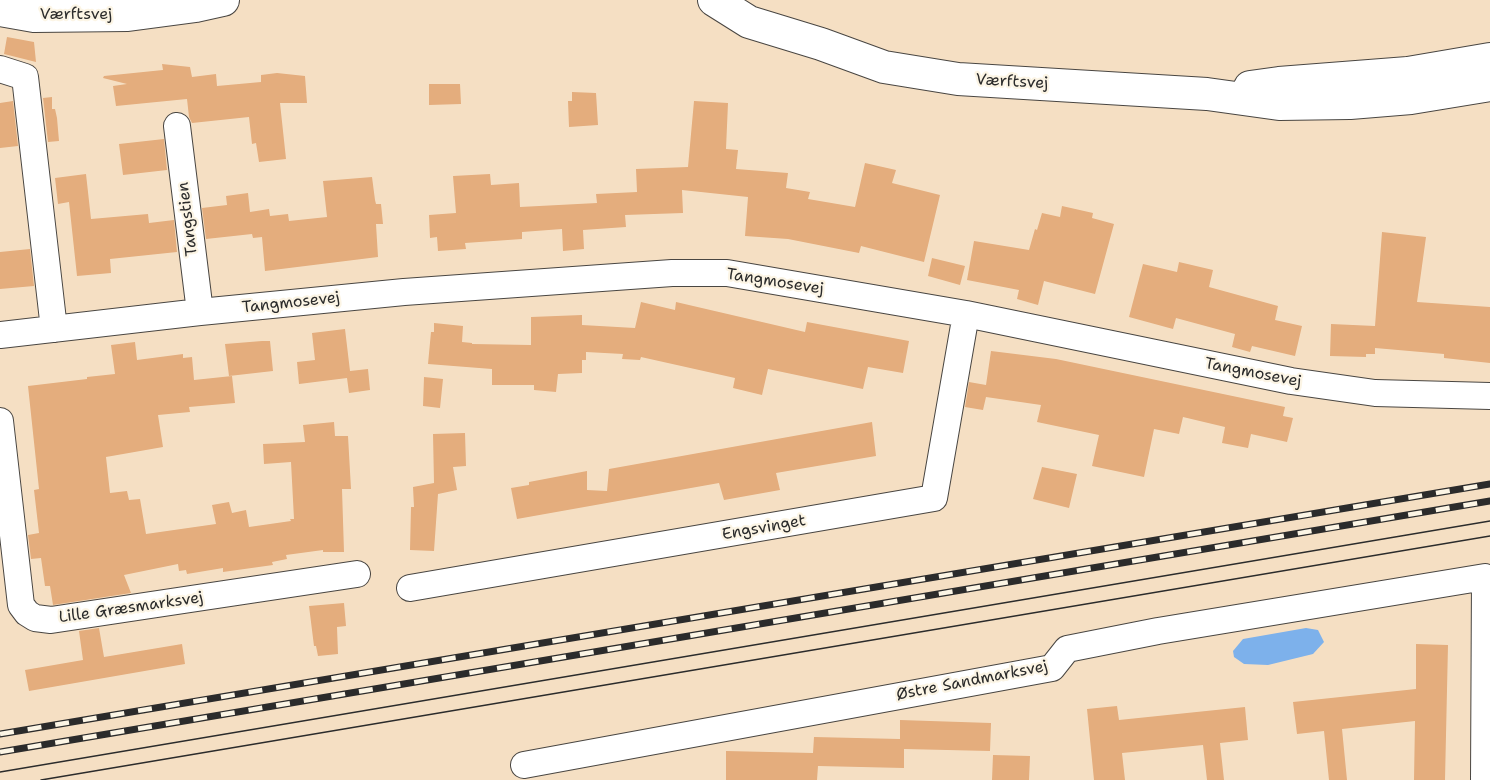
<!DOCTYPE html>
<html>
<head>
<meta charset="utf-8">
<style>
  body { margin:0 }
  canvas { display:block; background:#f5dfc3 }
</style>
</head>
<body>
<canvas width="1490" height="780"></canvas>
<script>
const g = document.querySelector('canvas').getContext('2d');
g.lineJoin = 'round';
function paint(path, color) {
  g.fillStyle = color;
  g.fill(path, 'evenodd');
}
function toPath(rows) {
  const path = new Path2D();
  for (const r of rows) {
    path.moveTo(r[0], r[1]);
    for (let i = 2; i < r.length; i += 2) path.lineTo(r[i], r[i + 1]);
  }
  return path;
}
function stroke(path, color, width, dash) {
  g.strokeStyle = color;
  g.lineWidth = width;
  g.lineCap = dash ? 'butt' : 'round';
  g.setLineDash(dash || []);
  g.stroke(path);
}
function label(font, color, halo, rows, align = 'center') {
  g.font = font + ' "Shantell Sans",sans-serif';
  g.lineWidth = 4.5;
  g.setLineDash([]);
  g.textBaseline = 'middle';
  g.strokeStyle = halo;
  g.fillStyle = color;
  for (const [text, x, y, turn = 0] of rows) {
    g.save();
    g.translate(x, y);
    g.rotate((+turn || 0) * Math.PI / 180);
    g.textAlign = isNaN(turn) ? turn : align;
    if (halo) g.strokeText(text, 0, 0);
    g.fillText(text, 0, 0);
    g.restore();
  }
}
const water = toPath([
  [1306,628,1318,630,1324,642,1313,654,1268,665,1244,664,1234,657,1233,651,1243,639]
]);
const building = toPath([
  [7,37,34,42,36,62,4,54],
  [162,64,190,67,192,77,216,74,217,86,261,82,261,75,277,73,305,76,307,103,280,103,286,159,259,162,256,143,252,144,249,117,192,123,189,117,187,99,116,106,113,86,127,84,103,78,104,76,163,70],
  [429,84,460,84,461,104,429,105],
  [572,92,596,93,598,125,569,127,568,101,572,101],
  [52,97,52,109,55,109,57,118,59,141,48,142,43,98],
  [13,101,18,146,0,148,0,103],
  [694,101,728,103,726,149,738,150,736,169,788,173,786,188,810,192,808,199,855,207,865,163,896,170,892,183,940,195,924,262,861,246,859,253,788,239,745,236,748,197,682,190,683,213,625,215,626,227,583,230,584,249,563,251,562,229,522,232,522,239,465,243,466,249,438,251,437,237,430,238,429,215,456,213,453,176,490,174,491,185,519,183,520,207,597,203,596,194,637,192,636,169,688,167],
  [164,139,167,170,123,175,119,144],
  [86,174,91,219,148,214,149,223,174,220,177,252,110,259,111,273,77,276,69,202,58,204,55,178],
  [372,177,375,200,376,204,381,204,383,224,376,224,378,257,265,271,262,237,253,238,252,234,206,239,202,208,227,205,226,196,248,193,250,212,269,209,270,216,288,214,289,221,327,217,323,181],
  [1062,206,1093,213,1092,218,1114,224,1095,294,1044,281,1038,305,1017,299,1019,290,967,280,974,241,1029,250,1035,229,1037,230,1042,213,1060,217],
  [1382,232,1426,237,1417,302,1490,307,1490,363,1444,358,1444,354,1375,348,1375,354,1366,354,1366,357,1330,356,1331,324,1375,326],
  [30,249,34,286,0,289,0,252],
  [932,258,965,266,960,285,928,276],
  [1179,262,1213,270,1209,287,1278,306,1275,320,1302,326,1295,356,1252,346,1250,352,1232,347,1235,334,1176,318,1173,329,1129,317,1143,264,1177,272],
  [641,302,675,310,676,302,805,332,807,322,909,341,903,373,868,367,863,389,768,369,762,395,733,388,735,378,641,357,640,360,622,359,623,354,586,352,586,360,582,360,582,373,558,374,556,392,534,390,534,385,492,385,492,369,428,364,431,332,434,332,434,323,463,326,462,342,472,343,472,344,531,345,531,317,582,315,582,325,635,328],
  [345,329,350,371,368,369,370,390,349,393,347,378,299,384,297,362,315,360,312,333],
  [262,341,270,341,273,371,229,376,225,344],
  [135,342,137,360,183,354,183,358,192,357,194,380,232,376,235,403,189,407,190,412,158,415,163,447,106,457,110,493,127,491,129,500,140,499,146,534,216,524,212,505,229,502,232,513,246,510,249,527,291,521,290,519,294,519,291,462,264,464,263,444,305,442,303,425,334,422,335,436,348,436,351,489,342,489,344,552,323,552,323,550,286,555,287,559,272,562,273,565,223,572,223,568,187,574,186,570,179,571,178,564,124,575,131,593,53,605,50,586,45,586,41,558,31,559,28,535,39,533,34,490,39,489,28,386,87,379,87,377,115,374,111,345],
  [991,351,1056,359,1285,407,1283,416,1293,418,1287,442,1251,434,1248,448,1222,443,1225,427,1183,417,1179,434,1154,429,1144,477,1092,466,1099,435,1037,422,1041,405,986,397,983,410,965,407,969,382,986,385],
  [424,377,443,379,440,408,423,406],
  [872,422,876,456,776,473,780,490,724,500,719,483,517,519,511,488,529,485,529,482,587,471,587,490,607,491,609,469],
  [465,433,466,466,453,467,457,490,438,494,434,551,410,550,411,507,414,507,413,487,434,483,433,434],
  [1042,467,1077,474,1069,508,1033,499],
  [344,603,346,626,337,627,338,654,318,656,316,646,314,646,309,606],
  [99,628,104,657,182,644,185,664,29,691,25,670,83,660,79,631],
  [1416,644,1448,645,1445,780,1414,780,1415,721,1342,729,1347,780,1329,780,1324,731,1297,734,1293,702,1416,689],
  [1117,706,1119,720,1245,707,1248,740,1220,743,1224,780,1207,780,1203,745,1122,753,1125,780,1094,780,1087,709],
  [900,720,991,723,990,751,904,749,904,768,818,766,817,780,726,780,726,751,813,753,814,737,900,739],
  [993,755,1030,756,1029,780,992,780]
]);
const minor = toPath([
  [0,69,25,77,54,329],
  [177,126,200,312],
  [0,335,200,312,404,292,672,273,727,273,966,314,1291,381,1375,393,1490,396],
  [0,421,21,605,27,613,35,618,51,620,357,574],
  [410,588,934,498,966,314],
  [524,765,1052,668,1067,649,1158,631,1485,577,1484,780]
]);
const tertiary = toPath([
  [714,0,749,22,821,44,884,67,958,79,1207,94,1279,104,1350,103,1411,98,1490,85],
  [0,10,34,16,128,15,196,6,223,0],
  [1250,87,1279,83,1408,73,1490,59]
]);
const tram = toPath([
  [0,772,1490,521],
  [41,780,1490,536]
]);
const rail = toPath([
  [0,734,1490,484],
  [0,752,1490,501]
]);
const streetNames = [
  ["Værftsvej",76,15],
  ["Værftsvej",1012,82,3],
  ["Tangstien",188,219,-97],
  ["Tangmosevej",775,282,9],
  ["Tangmosevej",291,303,-6],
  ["Tangmosevej",1253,373,11],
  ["Engsvinget",764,528,-10],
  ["Lille Græsmarksvej",131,608,-8],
  ["Østre Sandmarksvej",972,681,-11]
];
paint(water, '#7db1eb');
paint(building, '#e4ad7d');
stroke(minor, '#494642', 28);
stroke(tertiary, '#494642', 34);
stroke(minor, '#fff', 26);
stroke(tertiary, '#fff', 32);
stroke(tram, '#2b2b2b', 1.5);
stroke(rail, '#2b2b2b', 7);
stroke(rail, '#fcf5e5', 4.5, [14]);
label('16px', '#2b2b2b', '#fcf5e5', streetNames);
</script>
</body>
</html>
